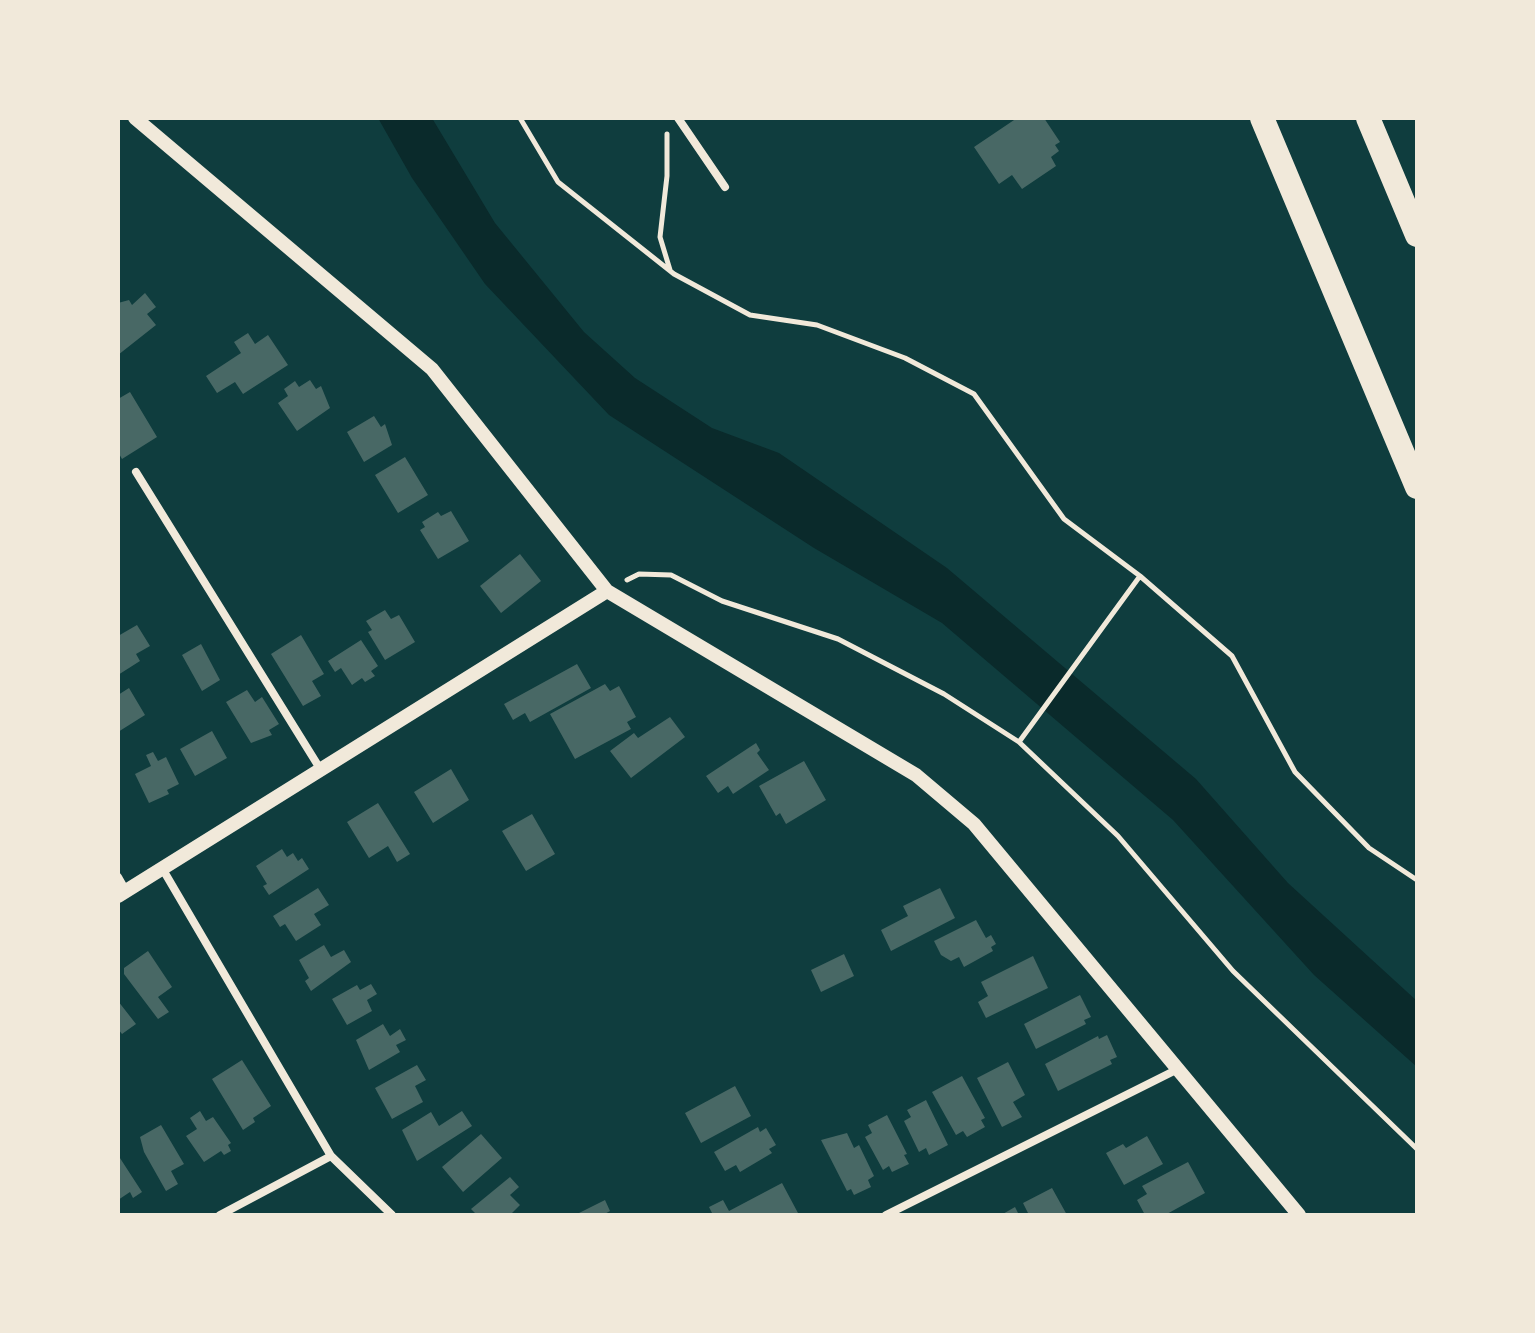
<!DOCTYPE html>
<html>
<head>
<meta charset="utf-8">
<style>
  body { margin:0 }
  #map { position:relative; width:1535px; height:1333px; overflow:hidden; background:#0f3d3e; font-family:"Public Sans",sans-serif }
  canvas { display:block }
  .frame { position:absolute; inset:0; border:120px solid #f1e9da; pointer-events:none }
</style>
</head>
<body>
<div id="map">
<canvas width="1535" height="1333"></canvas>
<div class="frame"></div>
</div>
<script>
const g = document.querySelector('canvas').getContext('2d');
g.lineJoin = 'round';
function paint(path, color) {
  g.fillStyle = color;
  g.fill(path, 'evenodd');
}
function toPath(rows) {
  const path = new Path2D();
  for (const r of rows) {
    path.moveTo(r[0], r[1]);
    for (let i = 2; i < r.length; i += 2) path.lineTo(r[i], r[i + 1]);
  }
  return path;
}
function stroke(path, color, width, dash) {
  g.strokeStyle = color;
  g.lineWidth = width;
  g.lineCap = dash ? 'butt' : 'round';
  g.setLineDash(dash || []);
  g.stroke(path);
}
const water = toPath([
  [378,118,432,118,495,223,584,332,635,378,712,428,779,453,947,568,1196,779,1288,883,1417,1001,1417,1067,1314,975,1173,820,942,623,814,548,609,415,485,284,412,178]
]);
const building = toPath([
  [1017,118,1044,118,1060,142,1055,145,1059,151,1051,157,1056,166,1022,189,1012,175,999,184,974,147],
  [145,293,156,307,147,314,156,325,118,355,118,303,129,300,132,305],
  [248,333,255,344,268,335,288,365,243,394,235,382,217,393,206,376,241,353,234,342],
  [310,380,316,389,321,386,330,408,297,431,278,403,288,396,284,389,295,381,299,387],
  [130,392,157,437,122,459,118,452,118,399],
  [374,416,381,427,385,424,392,445,364,462,347,432],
  [405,457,428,495,398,513,375,475],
  [451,511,469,541,438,559,420,530,425,527,422,522,438,512,441,516],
  [520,554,541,581,501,613,480,586],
  [385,610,391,619,399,615,415,642,385,660,368,632,372,630,366,621],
  [137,625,150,646,136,654,140,661,118,675,118,636],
  [301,635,324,674,312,681,321,696,303,706,271,654],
  [361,640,378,666,371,671,375,676,365,682,362,678,352,685,341,668,335,672,328,661],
  [201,644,220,680,202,691,182,655],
  [577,664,591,688,530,722,525,713,513,720,504,704],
  [605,684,610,691,619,686,636,717,627,722,631,729,575,759,550,714],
  [129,688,145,715,118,732,118,695],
  [247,690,255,702,262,697,279,724,269,730,272,735,251,743,226,702],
  [670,717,685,737,631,778,610,751,634,733,638,738],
  [212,731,227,758,195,776,180,749],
  [756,743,760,750,757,753,769,770,733,794,728,786,718,793,706,776],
  [153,752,158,761,166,757,179,784,167,790,169,794,149,803,135,774,151,766,146,755],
  [804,761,826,800,786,824,780,813,776,816,759,786],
  [451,769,469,800,433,823,414,792],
  [378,803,410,854,397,862,388,846,369,858,347,822],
  [532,814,555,854,526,871,502,831],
  [282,849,287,857,293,853,298,861,302,858,309,869,269,895,263,886,267,884,256,866],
  [318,888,329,905,314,914,321,925,296,941,285,924,280,927,273,916],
  [940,888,955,918,891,951,881,930,908,916,903,906],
  [976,920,986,938,991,935,996,944,991,947,993,951,964,967,959,957,951,961,941,955,934,941],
  [324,945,331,957,344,950,351,962,311,991,305,981,309,978,299,960],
  [148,951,172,987,158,997,169,1012,158,1019,124,974,124,968],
  [844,954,854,976,821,992,811,970],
  [1033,956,1048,988,986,1018,978,1002,988,996,981,982],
  [371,984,377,994,367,1000,372,1011,347,1025,332,999,357,985,360,990],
  [1080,995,1091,1017,1084,1020,1086,1024,1036,1049,1024,1024],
  [118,1001,136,1024,122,1034,118,1029],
  [383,1024,390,1036,400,1029,406,1040,396,1045,400,1052,369,1070,356,1040],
  [1107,1035,1117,1057,1110,1060,1112,1064,1058,1091,1045,1064,1098,1036,1099,1039],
  [242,1060,271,1106,253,1118,255,1122,243,1130,212,1079],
  [1008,1062,1025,1095,1013,1102,1022,1117,1002,1127,977,1078],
  [417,1065,426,1080,415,1086,423,1102,392,1119,375,1088],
  [962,1076,985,1118,981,1120,985,1127,967,1137,963,1131,956,1135,932,1092],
  [735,1086,751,1116,701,1143,685,1113],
  [926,1100,948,1145,929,1155,926,1148,919,1152,904,1121,911,1117,907,1110],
  [200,1111,206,1121,213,1117,231,1143,228,1145,231,1151,224,1155,221,1151,204,1162,186,1136,197,1129,190,1118],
  [462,1111,472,1126,417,1161,402,1130,431,1112,439,1126],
  [887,1115,907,1154,904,1155,909,1164,892,1172,889,1166,883,1170,865,1137,872,1133,868,1125],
  [161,1125,184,1164,171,1171,178,1184,166,1191,144,1152,140,1137],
  [758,1127,760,1132,766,1128,776,1145,769,1149,772,1153,740,1172,736,1165,725,1171,714,1152],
  [847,1133,854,1148,859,1145,874,1176,868,1180,871,1187,854,1195,851,1189,847,1191,821,1140],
  [481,1134,502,1158,463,1192,442,1167],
  [1147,1136,1163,1164,1124,1185,1106,1153,1123,1144,1126,1148],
  [118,1155,142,1192,133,1198,130,1192,118,1200],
  [1188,1162,1205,1193,1165,1215,1145,1215,1137,1200,1147,1194,1142,1186],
  [510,1177,519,1187,510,1195,520,1205,510,1215,477,1215,471,1209],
  [782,1183,798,1213,795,1215,713,1215,709,1207,723,1200,729,1211],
  [1052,1188,1067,1215,1029,1215,1023,1203],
  [605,1200,610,1211,603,1215,575,1215],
  [1015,1207,1019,1215,1001,1215]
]);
const path = toPath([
  [520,118,558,182,674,274,750,315,817,325,905,358,974,394,1064,519,1140,576],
  [667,134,667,176,660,237,670,270],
  [627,580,639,574,671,575,722,601,838,639,944,694,1019,742,1118,836,1233,971,1417,1149],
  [1019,742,1140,576,1232,656,1295,772,1369,848,1417,880]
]);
const minor = toPath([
  [678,118,725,187],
  [136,472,319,767],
  [162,868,331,1156,392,1215],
  [118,877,126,891],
  [220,1215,331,1156],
  [886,1215,1178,1069]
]);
const tertiary = toPath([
  [135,118,432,369,607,591,916,775,974,824,1299,1215],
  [118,896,607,591]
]);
const motorway = toPath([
  [1262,118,1417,487],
  [1368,118,1417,235]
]);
paint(water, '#0a2a2b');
paint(building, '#486865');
stroke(path, '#f1e9da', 5);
stroke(minor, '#f1e9da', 8);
stroke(tertiary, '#f1e9da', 14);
stroke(motorway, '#f1e9da', 24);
</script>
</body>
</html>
